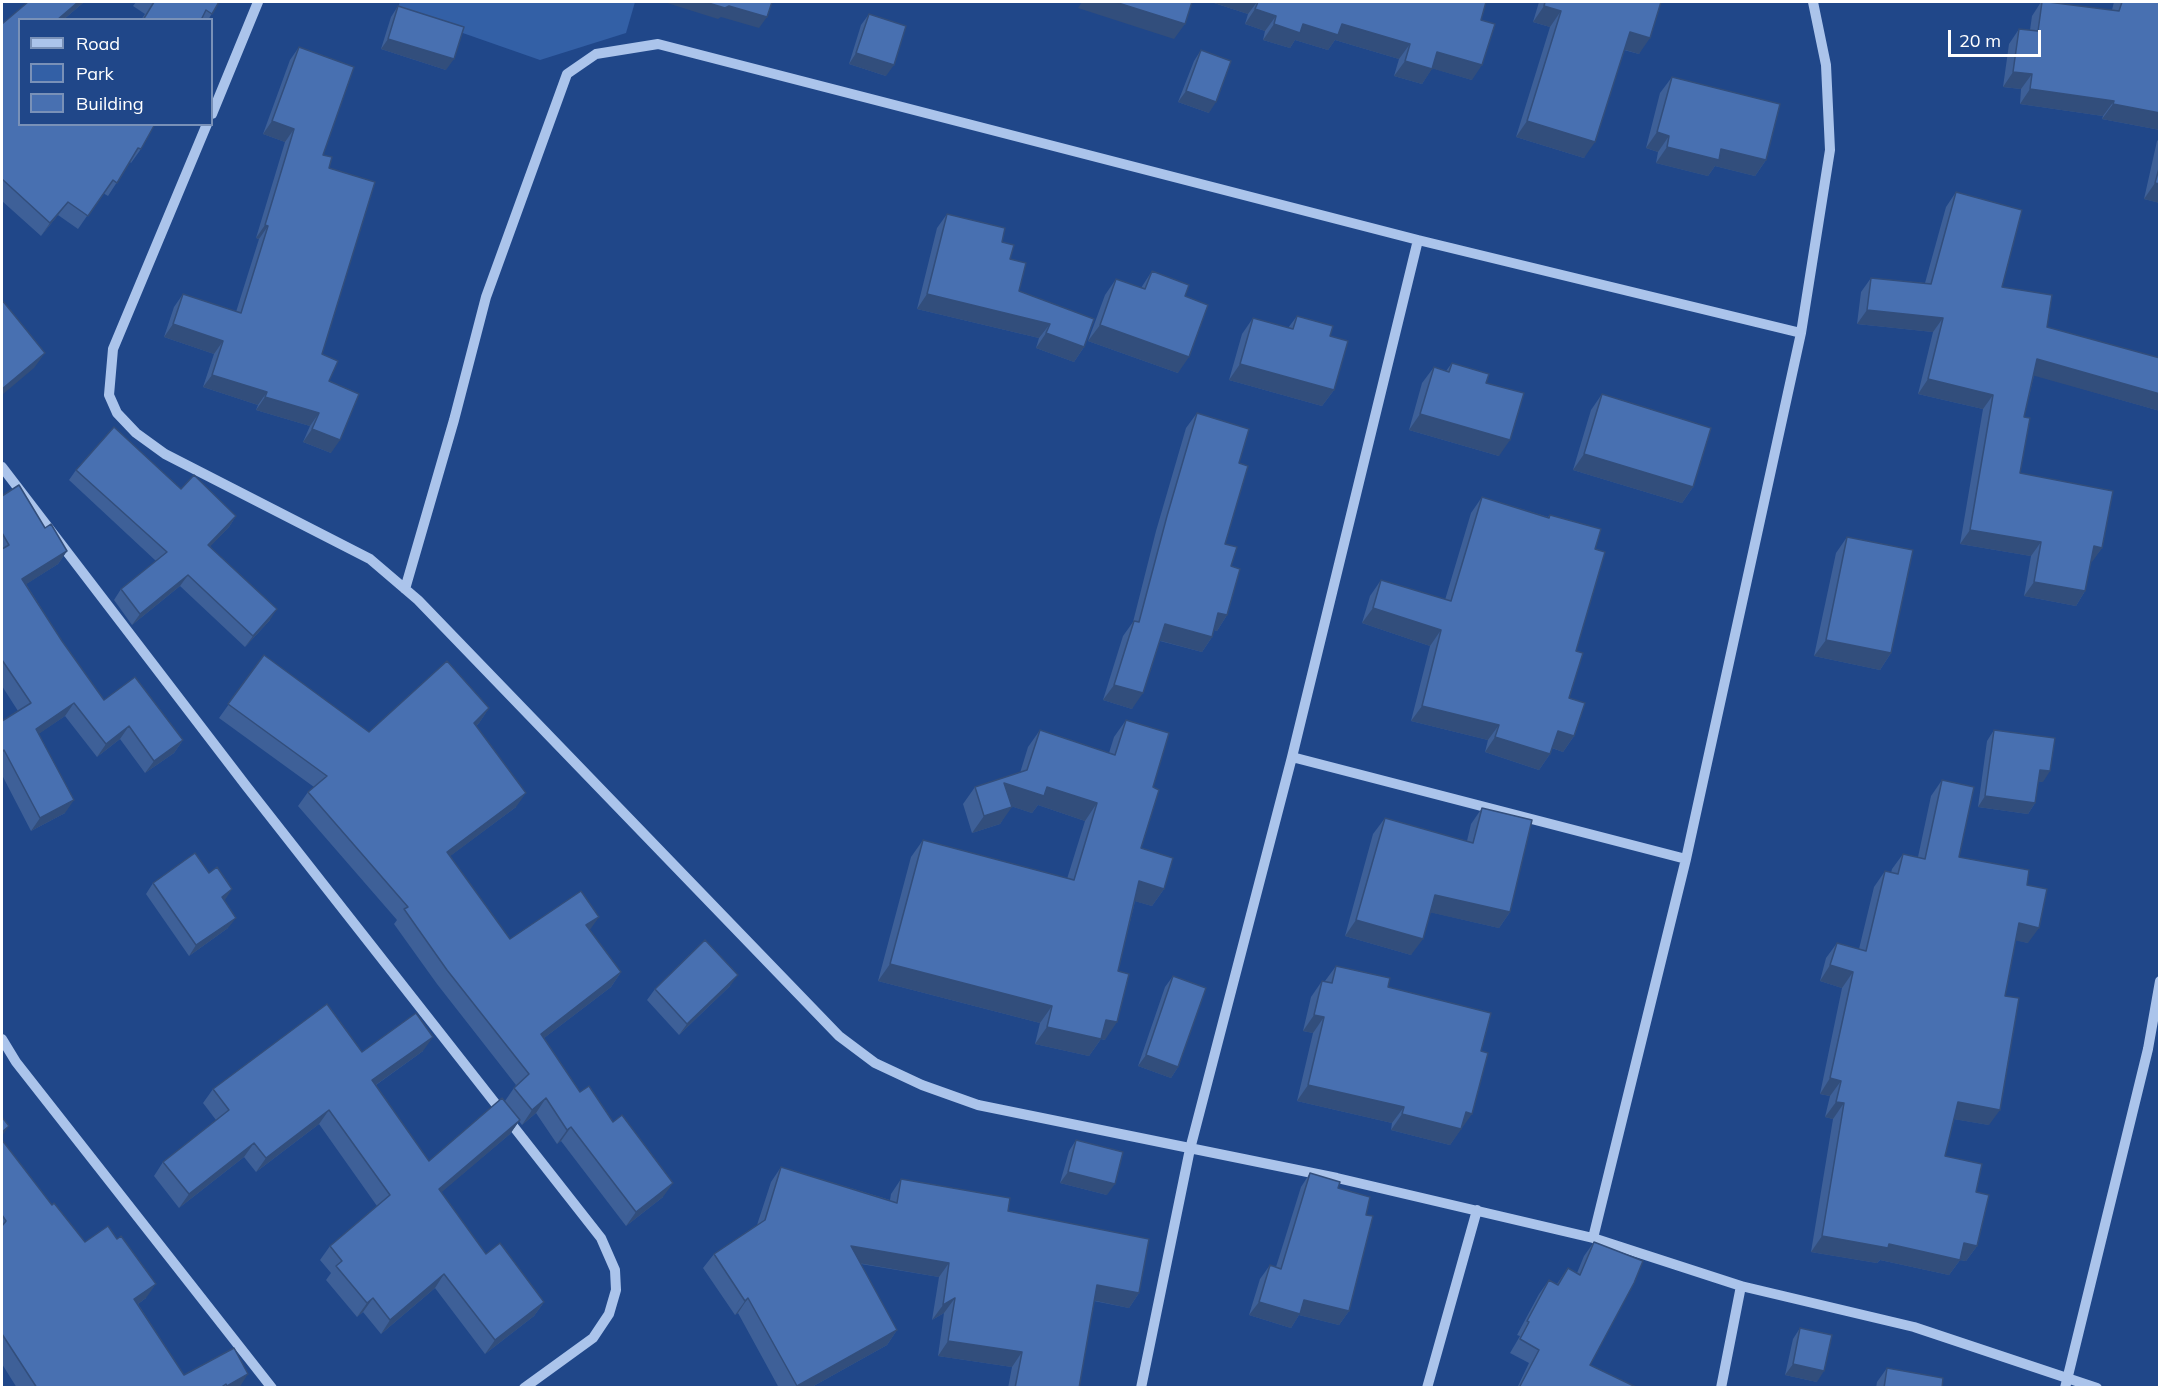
<!DOCTYPE html>
<html>
<head>
<meta charset="utf-8">
<style>
  body { margin:0 }
  #map { position:relative; width:2161px; height:1389px; overflow:hidden; background:#204789; font-family:Mulish,sans-serif }
  canvas { display:block }
  .frame { position:absolute; inset:0; border:3px solid #fff; pointer-events:none }
  .legend { position:absolute; left:18px; top:18px; width:195px; height:108px; box-sizing:border-box; background:#204789; border:2px solid #7991b8; margin:0; padding:8px 10px; list-style:none; font-size:18px; color:#fff }
  .legend li { display:flex; align-items:center; gap:12px; height:30px }
  .legend b { width:30px; border:2px solid #7991b8 }
  .scale { position:absolute; left:1948px; top:30px; width:93px; height:27px; box-sizing:border-box; border:3px solid #fff; border-top:0; padding-left:8px; font-size:18px; line-height:21px; white-space:nowrap; color:#fff; -webkit-text-stroke:4px #204789; paint-order:stroke }
</style>
</head>
<body>
<div id="map">
<canvas width="2161" height="1389"></canvas>
<div class="frame"></div>
<ul class="legend">
<li><b style="height:8px;background:#abc4eb"></b>Road</li>
<li><b style="height:16px;background:#3360a6"></b>Park</li>
<li><b style="height:16px;background:#4870b1"></b>Building</li>
</ul>
<div class="scale">20 m</div>
</div>
<script>
const g = document.querySelector('canvas').getContext('2d');
g.lineJoin = 'round';
function paint(path, color) {
  g.fillStyle = color;
  g.fill(path, 'evenodd');
}
function toPath(rows) {
  const path = new Path2D();
  for (const r of rows) {
    path.moveTo(r[0], r[1]);
    for (let i = 2; i < r.length; i += 2) path.lineTo(r[i], r[i + 1]);
  }
  return path;
}
function stroke(path, color, width, dash) {
  g.strokeStyle = color;
  g.lineWidth = width;
  g.lineCap = dash ? 'butt' : 'round';
  g.setLineDash(dash || []);
  g.stroke(path);
}
const green = toPath([
  [400,2,635,2,626,33,540,60,397,10]
]);
const minor = toPath([
  [212,114,258,2],
  [207,124,113,349,109,395,117,413,136,433,165,454,370,559,418,600,839,1036,875,1063,922,1085,978,1105,1337,1178,1593,1238,1741,1286,1914,1327,2097,1388],
  [2,467,247,787,601,1238,615,1270,616,1290,609,1314,593,1338,524,1388],
  [405,589,454,420,486,297,567,74,596,54,658,44,1418,240],
  [1292,757,1418,240,1801,333],
  [2,1039,16,1062,272,1388],
  [1593,1238,1686,859,1801,333,1830,150,1826,65,1813,2],
  [1141,1388,1190,1149,1292,757,1686,859],
  [1427,1388,1477,1210],
  [1721,1388,1741,1286],
  [2065,1388,2148,1049,2160,981]
]);
const wall = toPath([
  [28,2,84,2,63,20,20,20,20,124,155,124,141,149,131,163,130,162,108,196,103,193,78,229,58,215,41,236,2,201,2,24],
  [136,2,219,2,208,20,141,20,145,14,133,6],
  [1211,2,1486,2,1481,20,1472,80,1432,68,1422,84,1394,76,1399,59,1335,40,1328,50,1295,40,1290,48,1263,40,1265,31,1245,24,1248,14],
  [1539,2,1661,2,1639,54,1624,50,1584,158,1516,137,1550,27,1533,22],
  [2041,2,2048,2,2112,10,2114,2,2160,2,2160,130,2102,119,2103,116,2020,104,2021,89,2003,87,2009,44,2019,29,2030,30,2032,16],
  [398,6,446,70,381,49,391,17],
  [869,14,886,76,849,64,861,25],
  [299,47,323,155,329,168,322,354,329,381,331,453,303,442,310,426,256,410,258,405,203,387,214,354,164,337,174,307,183,294,236,312,259,239,256,238,285,142,263,134,290,60],
  [1201,50,1209,113,1178,102,1194,61],
  [1672,77,1766,160,1755,176,1715,166,1708,176,1656,163,1658,152,1646,148,1660,93],
  [2160,138,2160,203,2144,199,2157,141],
  [1956,192,2002,287,2047,327,2160,358,2160,411,2034,375,2024,417,2020,473,2102,548,2091,562,2085,591,2076,606,2024,596,2031,556,1960,544,1983,409,1918,394,1933,332,1857,324,1861,292,1871,278,1925,283,1946,207],
  [947,214,1002,242,1010,259,1019,291,1084,347,1074,362,1036,348,1039,338,917,309,937,228],
  [1152,271,1185,296,1178,373,1088,341,1105,295,1116,279,1141,288],
  [1297,316,1330,336,1334,390,1322,406,1229,380,1242,334,1253,318,1288,328],
  [1452,363,1486,383,1499,456,1409,430,1422,383,1434,367,1446,371],
  [1602,394,1693,487,1682,503,1573,470,1591,410],
  [1197,413,1239,463,1225,544,1231,566,1227,615,1217,631,1214,630,1212,637,1202,652,1160,641,1132,709,1103,700,1123,636,1133,622,1156,531,1186,428],
  [76,470,181,489,236,516,229,527,210,546,270,620,245,647,180,586,132,625,114,600,121,589,156,561,69,480],
  [2,496,45,528,67,551,58,564,26,584,62,641,104,700,183,740,174,753,145,773,120,739,97,757,65,716,38,734,65,813,31,831,2,775,2,721,18,711,2,686],
  [1482,497,1548,517,1550,515,1595,549,1576,651,1569,698,1574,736,1563,752,1552,748,1550,754,1539,770,1485,752,1488,740,1411,721,1430,646,1362,623,1370,596,1381,580,1445,600,1471,513],
  [1847,537,1891,653,1880,670,1814,656,1836,553],
  [264,655,369,732,489,708,479,723,476,726,516,807,450,856,510,939,589,930,621,972,611,987,544,1038,580,1092,663,1197,626,1226,561,1141,557,1144,536,1113,522,1125,519,1121,510,1134,441,1192,486,1254,544,1302,534,1316,485,1354,435,1288,381,1334,363,1312,357,1317,326,1280,331,1273,320,1260,330,1246,377,1206,319,1124,256,1172,244,1157,179,1208,154,1176,163,1162,216,1120,203,1103,213,1089,362,1052,423,1051,376,1085,429,1161,505,1101,516,1085,437,984,394,924,397,920,298,806,308,792,314,787,219,718],
  [1126,720,1153,787,1141,848,1164,889,1152,906,1135,901,1118,971,1105,1040,1101,1039,1089,1056,1035,1044,1040,1023,878,981,911,857,923,840,1067,879,1085,821,1038,805,1032,813,1011,806,1000,824,972,833,963,804,975,787,1020,773,1028,747,1040,730,1109,753,1114,737],
  [1994,730,2043,782,2038,781,2035,803,2028,814,1978,807,1987,741],
  [1942,780,1959,857,2027,885,2028,943,2016,940,2005,996,1989,1125,1954,1119,1945,1156,1976,1192,1977,1246,1966,1261,1960,1260,1949,1275,1880,1260,1877,1263,1811,1252,1833,1119,1825,1117,1830,1096,1820,1094,1842,988,1820,981,1826,958,1837,943,1859,949,1874,887,1885,871,1891,873,1892,869,1903,854,1918,857,1931,796],
  [1482,808,1510,912,1499,928,1430,912,1411,955,1345,936,1373,834,1385,818,1467,841,1471,824],
  [153,883,224,901,228,928,189,956,146,894],
  [1336,966,1388,987,1461,1130,1460,1130,1450,1145,1391,1130,1392,1123,1297,1101,1313,1033,1303,1031,1311,997,1322,981,1325,981],
  [1173,976,1178,1067,1171,1078,1138,1066,1165,987],
  [730,986,679,1035,647,1000,655,989],
  [2,1140,52,1205,85,1242,146,1298,138,1304,184,1375,239,1388,17,1388,2,1364],
  [1076,1140,1107,1195,1060,1183,1069,1151],
  [781,1167,890,1200,891,1194,901,1179,1008,1211,1139,1293,1129,1308,1094,1301,1079,1388,1008,1388,1012,1367,938,1356,944,1313,932,1320,939,1277,861,1264,897,1330,887,1345,810,1388,779,1388,738,1313,735,1315,703,1268,714,1254,757,1225,771,1182],
  [1310,1173,1338,1188,1366,1215,1349,1311,1339,1325,1299,1315,1291,1328,1249,1315,1260,1279,1270,1265,1276,1267,1301,1187],
  [1594,1242,1590,1365,1638,1388,1517,1388,1529,1363,1510,1353,1520,1336,1517,1335,1539,1294,1549,1280,1557,1284,1568,1268,1577,1273,1584,1256],
  [1800,1328,1817,1382,1785,1375,1793,1339],
  [1887,1368,1942,1388,1876,1388,1877,1382]
]);
const shadedWall = toPath([
  [78,2,84,2,63,20,57,20],
  [664,2,705,2,729,6,767,17,759,28,721,17,718,19],
  [1082,2,1115,2,1185,24,1174,39,1078,8],
  [1211,2,1257,2,1248,14],
  [1544,6,1561,11,1550,27,1533,22],
  [1255,9,1276,16,1265,31,1245,24],
  [1274,24,1342,24,1410,44,1399,59,1335,40,1328,50,1295,40,1290,48,1263,40],
  [1630,32,1650,38,1639,54,1619,48],
  [388,39,454,59,446,70,381,49],
  [1437,52,1482,65,1472,80,1427,67],
  [856,53,894,65,886,76,849,64],
  [1405,61,1432,69,1422,84,1394,76],
  [2013,72,2032,74,2021,89,2003,87],
  [2030,89,2114,101,2103,116,2020,104],
  [1186,91,1216,102,1209,113,1178,102],
  [2113,104,2160,113,2160,130,2102,119],
  [272,121,294,129,285,142,263,134],
  [1527,121,1595,142,1584,158,1516,137],
  [1657,132,1669,136,1658,152,1646,148],
  [1667,147,1721,149,1766,160,1755,176,1715,166,1708,176,1656,163],
  [2155,183,2160,184,2160,203,2144,199],
  [68,202,58,215,41,236,50,223],
  [265,225,268,226,259,239,256,238],
  [927,294,1050,324,1039,338,917,309],
  [1867,310,1943,318,1933,332,1857,324],
  [173,324,223,341,214,354,164,337],
  [1100,325,1189,357,1178,373,1088,341],
  [1046,333,1084,347,1074,362,1036,348],
  [45,353,34,368,2,395,2,389],
  [2037,359,2160,394,2160,411,2028,374],
  [1240,364,1334,390,1322,406,1229,380],
  [212,375,267,392,258,405,203,387],
  [1928,379,1993,395,1983,409,1918,394],
  [265,397,319,413,310,426,256,410],
  [1420,414,1510,440,1499,456,1409,430],
  [312,429,340,440,331,453,303,442],
  [1584,454,1693,487,1682,503,1573,470],
  [236,516,229,527,201,556,208,545],
  [1970,530,2041,542,2031,556,1960,544],
  [2094,546,2102,548,2092,562,2084,560],
  [67,551,58,564,14,592,22,579],
  [188,575,180,586,132,625,140,614],
  [2034,582,2085,591,2076,606,2024,596],
  [1373,608,1441,630,1430,646,1362,623],
  [277,609,270,620,245,647,253,636],
  [1218,613,1227,615,1217,631,1208,628],
  [1165,624,1212,637,1202,652,1154,639],
  [1826,640,1891,653,1880,670,1814,656],
  [1114,685,1143,693,1132,709,1103,700],
  [74,703,65,716,27,742,36,729],
  [1422,706,1499,725,1488,740,1411,721],
  [489,708,479,723,464,737,474,723],
  [129,726,120,739,97,757,106,744],
  [1558,731,1574,736,1563,752,1547,746],
  [1495,737,1550,754,1539,770,1485,752],
  [183,740,174,753,145,773,154,761],
  [2040,770,2050,771,2043,782,2032,781],
  [1004,783,1047,787,1097,803,1085,821,1038,805,1032,813,992,800],
  [526,793,516,807,437,866,447,852],
  [1985,796,2035,803,2028,814,1978,807],
  [74,800,65,813,31,831,40,818],
  [1012,807,1000,824,972,833,984,816],
  [1139,881,1164,889,1152,906,1127,899],
  [232,889,225,900,214,908,222,897],
  [1435,895,1510,912,1499,928,1424,911],
  [599,917,589,931,586,925],
  [236,918,228,928,189,956,196,945],
  [1356,920,1423,939,1411,955,1345,936],
  [2019,923,2039,928,2028,943,2008,939],
  [890,964,1052,1006,1040,1023,878,981],
  [1830,965,1853,972,1842,988,1820,981],
  [621,972,611,987,531,1048,541,1034],
  [738,975,730,986,679,1035,687,1024],
  [1314,1015,1324,1017,1313,1033,1303,1031],
  [1106,1020,1117,1022,1105,1040,1094,1037],
  [1047,1027,1101,1039,1089,1056,1035,1044],
  [433,1037,423,1051,363,1094,372,1080],
  [1146,1055,1178,1067,1171,1078,1138,1066],
  [1830,1078,1841,1081,1830,1096,1820,1094],
  [1308,1085,1404,1107,1392,1123,1297,1101],
  [546,1098,536,1113,522,1125,532,1110],
  [1836,1102,1844,1103,1833,1119,1825,1117],
  [1958,1102,2000,1110,1989,1125,1947,1118],
  [329,1110,319,1124,256,1172,266,1158],
  [1466,1112,1472,1114,1450,1145,1391,1130,1402,1114],
  [520,1120,510,1134,429,1203,439,1189],
  [9,1126,2,1136,2,1132],
  [571,1127,561,1141,557,1144,567,1130],
  [254,1143,244,1157,179,1208,189,1194],
  [1068,1172,1115,1184,1107,1195,1060,1183],
  [673,1183,663,1197,626,1226,636,1212],
  [1822,1236,1889,1244,1964,1243,1977,1246,1966,1261,1960,1260,1949,1275,1880,1260,1877,1263,1811,1252],
  [851,1246,949,1263,939,1277,841,1260],
  [444,1274,435,1288,381,1334,390,1320],
  [156,1284,146,1298,124,1314,134,1299],
  [1097,1285,1139,1293,1129,1308,1087,1299],
  [373,1298,363,1312,357,1317,367,1303],
  [748,1298,738,1313,735,1315,745,1301],
  [955,1298,944,1313,932,1320,943,1305],
  [1304,1300,1349,1311,1339,1325,1299,1315,1291,1328,1249,1315,1259,1302],
  [544,1302,534,1316,485,1354,495,1340],
  [897,1330,887,1345,810,1388,796,1388,797,1386],
  [948,1341,1022,1352,1012,1367,938,1356],
  [1793,1364,1824,1371,1817,1382,1785,1375],
  [248,1374,239,1388,226,1388,227,1386]
]);
const building = toPath([
  [28,2,78,2,57,20,20,20,20,124,155,124,141,149,138,148,117,183,113,180,88,216,68,202,50,223,2,179,2,24,28,2],
  [154,2,219,2,212,14,206,10,201,20,143,20,154,2],
  [705,2,772,2,767,17,729,6,725,8,705,2],
  [1115,2,1192,2,1185,24,1115,2],
  [1258,2,1486,2,1481,20,1495,24,1482,65,1437,52,1432,69,1405,61,1410,44,1342,24,1338,35,1303,24,1300,33,1274,24,1276,16,1255,9,1258,2],
  [1545,2,1661,2,1650,38,1630,32,1595,142,1527,121,1561,11,1544,6,1545,2],
  [2042,2,2048,2,2119,11,2122,2,2160,2,2160,113,2113,104,2114,101,2030,89,2032,74,2013,72,2019,29,2038,31,2042,2],
  [398,6,464,27,454,59,388,39,398,6],
  [869,14,906,26,894,65,856,53,869,14],
  [299,47,354,67,323,155,332,157,329,168,375,182,322,354,338,361,329,381,359,394,340,440,312,429,319,413,265,397,267,392,212,375,223,341,173,324,183,294,241,313,268,226,265,225,294,129,272,121,299,47],
  [1201,50,1231,61,1216,102,1186,91,1201,50],
  [1672,77,1780,104,1766,160,1721,149,1719,160,1667,147,1669,136,1657,132,1672,77],
  [2160,165,2160,184,2155,183,2160,165],
  [1956,192,2022,210,2002,287,2052,295,2047,327,2160,358,2160,394,2037,359,2024,417,2030,418,2020,473,2113,491,2102,548,2094,546,2085,591,2034,582,2041,542,1970,530,1993,395,1928,379,1943,318,1867,310,1871,278,1931,284,1956,192],
  [947,214,1005,228,1002,242,1014,245,1010,259,1026,263,1019,291,1094,319,1084,347,1046,333,1050,324,927,294,947,214],
  [1152,271,1189,285,1185,296,1208,305,1189,357,1100,325,1116,279,1145,289,1152,271],
  [2,300,45,353,2,389,2,300],
  [1297,316,1333,326,1330,336,1348,341,1334,390,1240,364,1253,318,1293,329,1297,316],
  [1452,363,1489,374,1486,383,1524,393,1510,440,1420,414,1434,367,1449,372,1452,363],
  [1602,394,1711,428,1693,487,1584,454,1602,394],
  [1197,413,1249,429,1239,463,1248,466,1225,544,1237,547,1231,566,1240,569,1227,615,1218,613,1212,637,1165,624,1143,693,1114,685,1134,621,1139,622,1167,516,1197,413],
  [114,427,181,489,194,475,236,516,208,545,277,609,253,636,188,575,140,614,121,589,167,552,76,470,114,427],
  [19,485,45,528,51,524,67,551,22,579,62,641,104,700,135,677,183,740,154,761,129,726,106,744,74,703,36,729,74,800,40,818,4,750,2,752,2,721,31,703,2,660,2,549,9,545,2,533,2,496,19,485],
  [1482,497,1549,518,1550,515,1601,529,1595,549,1605,552,1576,651,1583,653,1569,698,1585,703,1574,736,1558,731,1550,754,1495,737,1499,725,1422,706,1441,630,1373,608,1381,580,1451,601,1482,497],
  [1847,537,1913,550,1891,653,1826,640,1847,537],
  [264,655,369,732,447,661,489,708,474,723,526,793,447,852,510,939,581,891,599,917,586,925,621,972,541,1034,580,1092,589,1086,613,1122,622,1115,673,1183,636,1212,571,1127,567,1130,546,1098,532,1110,514,1088,529,1074,447,970,404,909,408,907,308,792,327,776,228,704,264,655],
  [1126,720,1169,733,1153,787,1159,790,1141,848,1173,858,1164,889,1139,881,1118,971,1129,974,1117,1022,1106,1020,1101,1039,1047,1027,1052,1006,890,964,923,840,1074,880,1097,803,1047,787,1044,796,1004,783,1012,807,984,816,975,787,1027,770,1040,730,1115,755,1126,720],
  [1994,730,2055,738,2050,771,2040,770,2035,803,1985,796,1994,730],
  [1942,780,1974,787,1959,857,2029,870,2027,885,2047,889,2039,928,2019,923,2005,996,2019,998,2000,1110,1958,1102,1945,1156,1982,1164,1976,1192,1989,1195,1977,1246,1964,1243,1960,1260,1889,1244,1888,1248,1822,1236,1844,1103,1836,1102,1841,1081,1830,1078,1853,972,1830,965,1837,943,1866,951,1885,871,1898,874,1903,854,1925,859,1942,780],
  [1482,808,1532,820,1510,912,1435,895,1423,939,1356,920,1385,818,1473,843,1482,808],
  [195,853,209,873,217,867,232,889,222,897,236,918,196,945,153,883,195,853],
  [705,940,738,975,687,1024,655,989,705,940],
  [1336,966,1390,978,1388,987,1491,1013,1481,1051,1488,1053,1472,1114,1466,1112,1461,1129,1402,1114,1404,1107,1308,1085,1324,1017,1314,1015,1322,981,1332,983,1336,966],
  [1173,976,1206,988,1178,1067,1146,1055,1173,976],
  [327,1004,362,1052,416,1013,433,1037,372,1080,429,1161,502,1098,520,1120,439,1189,486,1254,500,1243,544,1302,495,1340,444,1274,390,1320,373,1298,367,1303,336,1266,342,1261,330,1246,390,1195,329,1110,266,1158,254,1143,189,1194,163,1162,229,1110,213,1089,327,1004],
  [2,1117,9,1126,2,1132,2,1117],
  [2,1140,52,1205,54,1203,85,1242,108,1226,117,1239,121,1236,156,1284,134,1299,184,1375,234,1348,248,1374,227,1386,226,1384,220,1388,37,1388,2,1334,2,1226,6,1221,2,1215,2,1140],
  [1076,1140,1123,1152,1115,1184,1068,1172,1076,1140],
  [781,1167,897,1203,901,1179,1010,1198,1008,1211,1149,1239,1139,1293,1097,1285,1079,1388,1015,1388,1022,1352,948,1341,955,1298,943,1305,949,1263,851,1246,897,1330,797,1386,748,1298,745,1301,714,1254,765,1220,781,1167],
  [1310,1173,1340,1182,1338,1188,1370,1197,1366,1215,1373,1216,1349,1311,1304,1300,1300,1314,1259,1302,1270,1265,1281,1269,1310,1173],
  [1594,1242,1643,1261,1634,1283,1590,1365,1638,1388,1519,1388,1539,1350,1520,1339,1529,1322,1527,1321,1549,1280,1558,1285,1568,1268,1580,1275,1594,1242],
  [1800,1328,1832,1335,1824,1371,1793,1364,1800,1328],
  [1887,1368,1943,1378,1942,1388,1884,1388,1887,1368]
]);
paint(green, '#3360a6');
stroke(minor, '#abc4eb', 10);
paint(wall, '#3e6098');
paint(shadedWall, '#324e7c');
paint(building, '#4870b1');
stroke(building, '#324e7c', 1.5);
</script>
</body>
</html>
